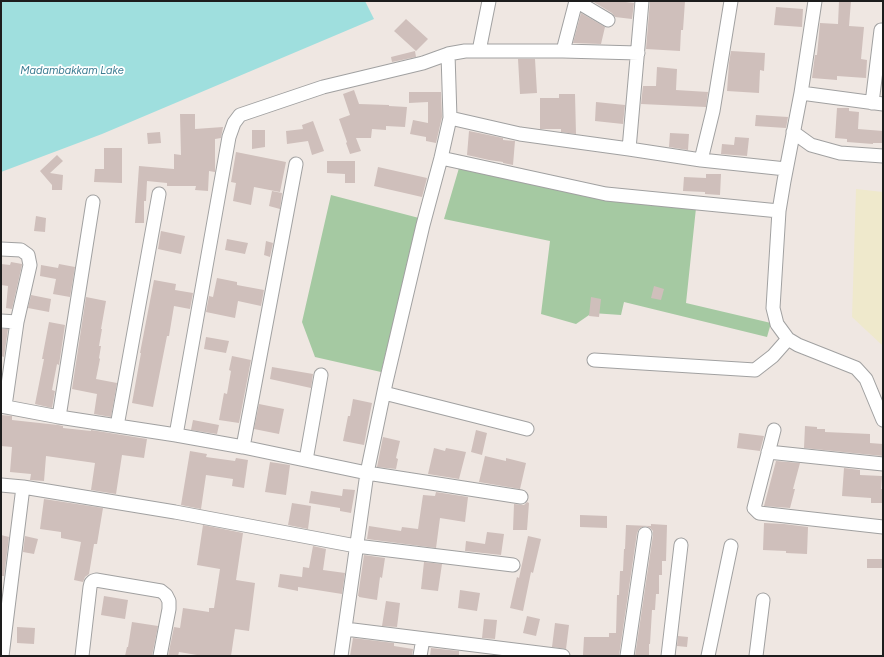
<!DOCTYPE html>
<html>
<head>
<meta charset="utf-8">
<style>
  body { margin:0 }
  #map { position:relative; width:884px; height:657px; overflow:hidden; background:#efe7e2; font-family:Figtree,sans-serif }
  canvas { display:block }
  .frame { position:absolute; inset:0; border:2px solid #1d1d1d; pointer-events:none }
</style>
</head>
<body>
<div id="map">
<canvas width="884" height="657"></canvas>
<div class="frame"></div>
</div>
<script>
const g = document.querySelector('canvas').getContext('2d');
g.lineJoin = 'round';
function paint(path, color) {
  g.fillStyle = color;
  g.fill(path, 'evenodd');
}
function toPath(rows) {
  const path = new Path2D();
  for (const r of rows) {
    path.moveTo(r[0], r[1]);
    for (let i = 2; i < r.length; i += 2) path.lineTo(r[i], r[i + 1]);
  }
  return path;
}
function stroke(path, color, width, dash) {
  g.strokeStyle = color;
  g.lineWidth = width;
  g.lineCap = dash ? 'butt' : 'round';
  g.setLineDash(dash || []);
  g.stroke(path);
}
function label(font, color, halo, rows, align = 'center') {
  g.font = font + ' Figtree,sans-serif';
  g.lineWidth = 3.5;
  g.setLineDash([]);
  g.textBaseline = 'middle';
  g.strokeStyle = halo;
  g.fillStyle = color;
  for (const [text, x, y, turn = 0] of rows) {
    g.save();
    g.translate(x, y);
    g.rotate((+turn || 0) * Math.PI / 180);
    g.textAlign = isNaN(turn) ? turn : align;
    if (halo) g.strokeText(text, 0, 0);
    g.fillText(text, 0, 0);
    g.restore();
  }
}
const farmland = toPath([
  [856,189,883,192,883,346,852,317]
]);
const cemetery = toPath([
  [459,168,696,208,686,303,771,323,767,337,624,302,621,315,592,313,576,324,541,314,550,241,444,219],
  [331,195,419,218,381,372,315,357,302,322]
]);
const water = toPath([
  [1,1,24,1,34,2,58,1,365,1,374,19,102,134,1,172]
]);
const building = toPath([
  [592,1,618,1,634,3,632,19,615,17,612,13],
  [650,1,685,1,683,30,681,30,680,51,646,49],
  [839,1,851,1,849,26,864,27,861,59,867,60,866,78,837,76,837,80,812,78,815,55,817,55,820,23,838,24],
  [776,7,803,9,802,27,774,25],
  [581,13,605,27,601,44,573,43],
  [406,19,428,39,416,51,394,31],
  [415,51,416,57,392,62,391,57],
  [731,51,765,53,764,71,760,70,759,93,727,91,729,63],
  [518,59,535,59,537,93,520,94],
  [657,67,677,69,676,90,708,92,706,107,641,104,643,86,656,86],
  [354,90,359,104,389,105,389,106,407,107,405,127,386,126,386,130,372,129,371,138,356,138,361,151,350,154,346,143,347,142,339,119,350,115,343,94],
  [409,92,441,92,442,117,436,143,426,141,426,137,410,134,413,120,428,123,428,102,409,103],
  [559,94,575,94,576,134,561,132,561,129,540,129,540,98,559,98],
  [596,102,625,105,623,124,595,121],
  [837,108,849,108,849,111,859,112,858,129,883,131,883,143,873,143,873,144,847,142,847,139,835,138],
  [180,114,195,114,195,129,223,127,221,138,215,139,215,172,209,171,208,191,195,190,196,186,167,186,167,183,147,181,146,201,144,201,144,223,135,223,139,166,174,169,174,154,181,155],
  [756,115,788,117,786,128,755,126],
  [313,121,324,151,312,155,308,141,287,144,286,131,303,129,302,125],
  [252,130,265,130,265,147,252,149],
  [469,131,503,138,503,140,515,141,513,165,503,163,503,162,489,160,467,155],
  [160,132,161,143,148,144,147,133],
  [670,133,689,134,688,150,669,147],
  [735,137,749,138,747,156,721,154,722,144,734,145],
  [104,148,122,148,122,183,94,182,95,169,104,169],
  [236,152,286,162,280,192,254,187,251,205,233,201,236,183,231,182],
  [57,155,63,161,50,173,63,175,62,190,52,190,52,185,40,171],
  [327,161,355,161,355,183,345,183,345,174,327,173],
  [378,167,427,178,422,197,374,186],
  [706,174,721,174,720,195,705,194,705,192,683,191,684,177,706,178],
  [272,191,282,193,280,209,269,206],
  [36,216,46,218,45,232,34,231],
  [161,231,185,236,181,254,158,249],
  [227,239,248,243,245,254,225,250],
  [266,241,273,243,270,257,264,255],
  [11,262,22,264,22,265,12,309,6,308,8,286,1,285,1,264,10,265],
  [59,264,75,267,70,297,53,294,56,279,40,276,41,265,58,268],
  [217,278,237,282,237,285,264,290,261,306,238,301,235,318,206,312,209,296,213,297],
  [154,280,176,284,175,290,193,293,190,309,174,306,169,336,167,336,153,407,132,403,141,353,140,353],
  [654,286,664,289,661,300,651,298],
  [31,295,51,299,49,312,28,308],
  [86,297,106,301,101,329,102,329,99,346,101,346,99,358,100,359,96,379,117,383,111,417,94,414,97,394,72,389],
  [591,297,601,299,599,317,589,316],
  [49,322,65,325,59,365,57,364,52,390,55,391,52,408,35,404,44,359,42,359],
  [1,329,8,329,4,357,1,356],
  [206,337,229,341,226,353,204,349],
  [232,356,251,360,239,423,219,420,224,393,227,394,231,371,229,370],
  [272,367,313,374,311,388,270,379],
  [353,399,372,403,364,445,343,441,348,416,350,416],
  [259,404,284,409,279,434,254,429],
  [1,415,12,416,12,420,58,425,63,426,63,428,91,431,91,430,147,439,144,458,122,455,116,494,91,490,95,463,46,456,44,481,30,480,31,474,10,472,12,447,1,446],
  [193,420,219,425,217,434,191,430],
  [805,426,817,427,817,429,825,429,825,432,870,434,870,443,883,444,883,456,804,448],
  [476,430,487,433,482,455,471,452],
  [739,433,764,436,760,451,737,448],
  [383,437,400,441,396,458,398,459,396,469,377,467],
  [434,448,445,451,446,448,466,452,459,479,428,474],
  [190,451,207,454,206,457,235,461,236,458,248,460,244,488,232,486,233,479,206,475,201,509,181,505],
  [485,456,506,461,506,458,526,463,520,489,479,482],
  [776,461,800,463,793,489,795,489,790,508,764,506],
  [270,462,290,465,286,495,265,492],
  [844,468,860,470,860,475,882,476,881,489,883,489,883,503,871,503,871,498,842,496],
  [343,489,355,490,351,513,340,511,340,508,309,503,311,491,342,496],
  [436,492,468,497,465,522,440,518,436,548,367,539,369,526,401,531,402,527,418,529,423,495,435,496],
  [44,499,103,508,97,544,94,544,89,574,85,577,83,582,74,580,81,542,61,538,61,532,40,529],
  [527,502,529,503,527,530,513,530,514,504,524,505],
  [292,503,311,506,308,529,288,525],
  [580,515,607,516,607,528,580,527],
  [764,523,784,524,808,527,807,554,786,553,786,551,763,550],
  [651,524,667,525,666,561,662,561,662,575,659,575,659,594,656,594,655,610,652,610,650,644,649,644,649,656,635,656,653,535,653,531,650,528,646,526,642,527,639,529,637,533,619,656,583,655,584,637,609,637,609,633,616,633,617,595,619,595,620,571,623,571,624,549,625,549,626,525,651,526],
  [203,525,243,533,236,580,255,583,249,631,235,629,231,656,216,656,207,655,207,656,203,656,179,652,178,656,168,656,174,627,180,628,183,608,209,612,209,608,214,608,220,569,197,565],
  [487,532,504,534,501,555,465,551,466,541,485,544],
  [1,535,9,537,4,576,1,576],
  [25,536,38,539,34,554,23,552],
  [528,536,541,539,533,573,531,572,523,611,510,608,517,577,519,578],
  [313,546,326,549,323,570,345,573,342,594,298,587,298,591,278,587,280,574,302,577,303,567,309,568],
  [364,555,385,558,382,578,380,577,377,600,359,597,359,596,358,596],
  [867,559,883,559,883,568,867,568],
  [424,562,442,564,438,591,421,589],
  [460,590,480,593,477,611,458,608],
  [104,596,128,600,125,619,101,615],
  [386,601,400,603,397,627,382,626],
  [527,616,540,619,536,636,523,633],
  [484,619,497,620,495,639,482,638],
  [132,622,158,626,152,656,125,656,127,647,128,647],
  [555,623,569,625,566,649,552,647],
  [17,627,35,628,34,644,17,643],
  [678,636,688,637,687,647,677,646],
  [353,638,394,643,394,646,413,649,412,656,350,656],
  [431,648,459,651,459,656,430,656]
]);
const minor = toPath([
  [576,1,608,20],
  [479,51,489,1],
  [563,51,638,53],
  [448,54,465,51,563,51,576,1],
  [801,93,815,1],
  [872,103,881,30],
  [883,104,801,93,784,181,779,211,773,308,777,324,788,339,798,345,856,368,866,379,883,420],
  [793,132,811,145,840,153,883,156],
  [629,149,701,160,713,111,731,1],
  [441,158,606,194,779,211],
  [701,160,786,169],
  [1,249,21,250,28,255,30,265,17,322],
  [1,321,17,322,5,406],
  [594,360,755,370,773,356,788,339],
  [384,393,527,429],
  [1,406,59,417,176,435,243,447,367,473,521,497],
  [59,417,93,202],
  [117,426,159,194],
  [774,430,754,508,759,513,883,527],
  [176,435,229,137,234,123,240,115,323,87,423,63,448,54,450,118,520,134,629,149,642,1],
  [243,447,296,164],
  [768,452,883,464],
  [306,460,321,375],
  [1,485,23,487],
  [345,629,563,656],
  [2,656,23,487,175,512,356,546,513,565],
  [82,656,90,587,91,583,93,581,96,580,161,591,166,595,169,601,169,609,160,656],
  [341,656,367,473,386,382,423,225,441,158,450,118],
  [420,656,423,639],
  [627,656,645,534],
  [668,656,681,545],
  [708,656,731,546],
  [756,656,763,600]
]);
const waterNames = [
  ["Madambakkam Lake",72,71]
];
paint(farmland, '#efe9cc');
paint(cemetery, '#a5c9a2');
paint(water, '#9fdfde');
paint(building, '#cfbfbb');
stroke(minor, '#a1a1a1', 15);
stroke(minor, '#fff', 13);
label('italic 11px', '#3a7b91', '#fff', waterNames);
</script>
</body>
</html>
